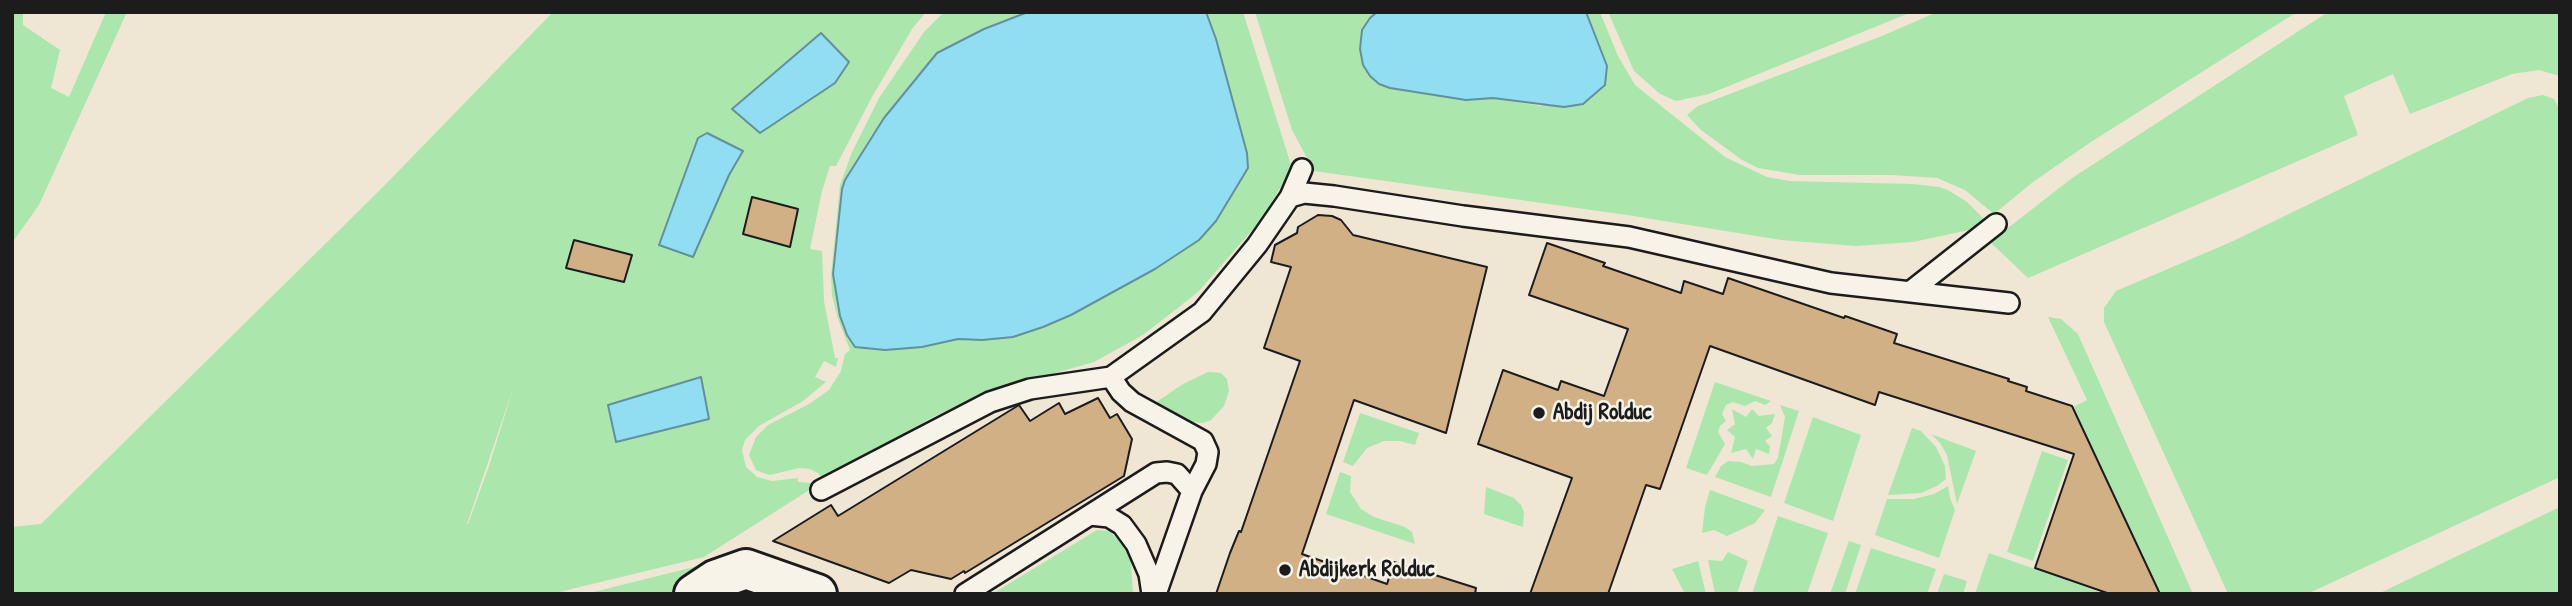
<!DOCTYPE html>
<html>
<head>
<meta charset="utf-8">
<style>
  body { margin:0 }
  #map { position:relative; width:2572px; height:606px; overflow:hidden; background:#f0e6d4; font-family:"Patrick Hand",sans-serif }
  canvas { display:block }
  .frame { position:absolute; inset:0; border:14px solid #1c1c1c; pointer-events:none }
</style>
</head>
<body>
<div id="map">
<canvas width="2572" height="606"></canvas>
<div class="frame"></div>
</div>
<script>
const g = document.querySelector('canvas').getContext('2d');
g.lineJoin = 'round';
function paint(path, color) {
  g.fillStyle = color;
  g.fill(path, 'evenodd');
}
function toPath(rows) {
  const path = new Path2D();
  for (const r of rows) {
    path.moveTo(r[0], r[1]);
    for (let i = 2; i < r.length; i += 2) path.lineTo(r[i], r[i + 1]);
  }
  return path;
}
function stroke(path, color, width, dash) {
  g.strokeStyle = color;
  g.lineWidth = width;
  g.lineCap = dash ? 'butt' : 'round';
  g.setLineDash(dash || []);
  g.stroke(path);
}
function label(font, color, halo, rows, align = 'center') {
  g.font = font + ' "Patrick Hand",sans-serif';
  g.lineWidth = 5;
  g.setLineDash([]);
  g.textBaseline = 'middle';
  g.strokeStyle = halo;
  g.fillStyle = color;
  for (const [text, x, y, turn = 0] of rows) {
    g.save();
    g.translate(x, y);
    g.rotate((+turn || 0) * Math.PI / 180);
    g.textAlign = isNaN(turn) ? turn : align;
    if (halo) g.strokeText(text, 0, 0);
    g.fillText(text, 0, 0);
    g.restore();
  }
}
const green = toPath([
  [12,12,23,12,23,25,60,50,51,88,69,97,106,12,127,12,39,205,12,243],
  [553,12,926,12,912,29,872,97,836,166,830,166,822,191,810,249,822,251,824,301,835,358,838,358,836,367,824,361,815,377,826,382,803,401,759,426,745,440,742,450,746,467,757,477,772,481,798,478,798,482,810,483,814,487,704,557,551,594,12,594,12,527,41,524,383,187],
  [821,33,835,83,760,133,732,108],
  [707,134,743,151,729,175],
  [514,386,489,466,468,524,467,524],
  [944,12,1028,12,984,29,937,53,895,103,869,140,842,189,833,274,840,316,922,347,958,339,982,340,1071,315,1154,269,1199,240,1248,168,1247,153,1216,39,1206,12,1243,12,1292,168,1262,219,1198,292,1143,335,1094,362,985,393,929,419,850,468,825,481,818,473,810,469,799,468,770,475,763,473,756,470,749,455,756,437,768,425,809,404,829,390,841,371,845,354,850,350,838,319,832,295,831,276,840,185,852,152,879,98,924,32],
  [1255,12,1377,12,1370,18,1409,92,1466,100,1493,98,1541,106,1607,66,1586,12,1600,12,1618,56,1635,85,1725,157,1767,177,1790,181,1913,184,1939,187,1948,190,1967,202,1986,221,1974,229,1913,242,1856,246,1781,240,1627,215,1314,171,1292,130],
  [1608,12,1912,12,1709,94,1676,101,1660,94,1634,71],
  [1937,12,2297,12,2091,142,2033,182,1994,214,1965,190,1937,178,1892,175,1800,175,1758,168,1742,160,1701,130,1687,115,1698,106,1882,36],
  [2328,12,2560,12,2560,76,2539,70,2512,74,2410,114,2393,74,2344,96,2358,135,2028,278,1990,242,2072,178],
  [2543,95,2554,99,2560,110,2560,477,2307,594,2228,594,2104,322,2104,308,2116,291,2231,242,2528,98],
  [2048,317,2061,319,2078,334,2193,594,2160,594,2073,407,2087,400],
  [1208,372,1221,373,1227,379,1229,391,1224,406,1211,420,1203,423,1190,422,1155,403,1183,384],
  [1715,382,1771,401,1765,405,1755,401,1745,406,1733,402,1726,405,1722,414,1726,421,1720,426,1718,432,1725,444,1707,475,1686,468],
  [1780,405,1799,411,1771,497,1715,477,1721,466,1728,461,1741,462,1752,466,1774,464,1778,458,1785,417],
  [1732,409,1746,417,1752,409,1759,416,1775,414,1772,423,1766,428,1772,436,1765,441,1770,446,1769,454,1756,449,1753,459,1746,449,1731,453,1735,437,1727,430,1735,424],
  [1360,413,1419,433,1415,445,1400,441,1384,441,1367,448,1353,466,1343,462],
  [1813,417,1861,435,1833,521,1784,503],
  [1912,428,1921,431,1936,447,1945,466,1946,479,1937,486,1921,493,1888,495],
  [1931,434,1976,451,1957,504,1947,455,1940,443],
  [2042,451,2068,460,2033,561,2007,552],
  [1340,472,1351,476,1350,492,1361,509,1374,517,1405,527,1412,532,1415,544,1326,514],
  [1948,486,1950,498,1955,510,1939,558,1875,535,1887,499,1914,499,1934,494],
  [1486,487,1514,498,1521,505,1524,512,1523,527,1484,514],
  [1710,490,1765,510,1755,523,1727,536,1714,530,1702,533,1705,507],
  [2560,507,2560,594,2378,594,2451,559],
  [1778,516,1828,533,1807,594,1752,594],
  [1097,530,1109,531,1123,544,1131,562,1133,594,992,594],
  [1849,541,1861,545,1845,594,1830,594],
  [1871,548,1936,569,1927,594,1855,594],
  [1728,552,1748,561,1737,594,1715,594,1708,560,1722,561],
  [1989,553,2035,569,2105,594,1975,594],
  [1698,561,1706,594,1685,594,1672,569],
  [702,565,682,594,585,594],
  [1944,574,1967,581,1963,594,1937,594]
]);
const water = toPath([
  [1028,12,1206,12,1216,39,1247,153,1248,168,1216,221,1199,240,1155,269,1071,315,1043,327,1013,337,982,340,958,339,922,347,885,350,855,347,847,335,840,316,833,274,842,189,845,180,884,118,937,53,984,29,1028,12],
  [1377,12,1586,12,1607,66,1605,85,1583,104,1564,107,1493,98,1466,100,1390,88,1379,84,1370,76,1363,65,1360,49,1362,30,1370,18,1377,12],
  [821,33,849,62,835,83,760,133,732,109,821,33],
  [707,133,743,151,729,175,693,257,659,245,698,138,707,133],
  [701,377,709,419,616,442,608,405,701,377]
]);
const building = toPath([
  [752,197,798,209,790,247,743,234,752,197],
  [1318,215,1332,216,1341,220,1353,235,1487,267,1446,433,1354,400,1302,554,1387,584,1394,562,1476,588,1475,594,1216,594,1230,553,1239,531,1241,532,1300,361,1264,348,1291,267,1271,262,1275,245,1297,233,1298,227,1318,215],
  [574,240,632,255,624,282,566,268,574,240],
  [1547,243,1605,263,1603,266,1681,293,1684,281,1723,294,1728,278,1844,318,1845,316,1897,334,1894,343,2009,379,2008,381,2027,387,2026,391,2072,406,2160,594,2110,594,2035,568,2074,454,1879,392,1875,405,1710,346,1660,489,1646,485,1608,594,1530,594,1572,478,1478,444,1503,370,1558,390,1561,381,1604,396,1628,329,1529,295,1547,243],
  [1098,398,1110,418,1117,414,1132,439,1124,476,965,573,964,571,951,579,911,570,889,583,773,541,831,505,838,516,1019,405,1030,421,1059,403,1065,414,1098,398]
]);
const lane = toPath([
  [1290,197,1304,193,1334,196,1463,216,1629,237,1831,283,2009,303],
  [1911,291,1996,224],
  [1111,377,1121,392,1132,402,1203,441,1208,452,1206,464,1192,491,1156,594],
  [821,490,990,402,1030,389,1111,377,1202,312,1257,245,1290,197,1302,169],
  [1090,515,1109,517,1122,525,1136,544,1149,574,1152,594],
  [965,594,1156,473,1167,472,1177,474,1192,491]
]);
const street = toPath([
  [694,594,715,580,746,569,817,594]
]);
const markers = [
  [1539,413,7,"#1c1c1c"],
  [1285,570,7,"#1c1c1c"]
];
const poiNames = [
  ["Abdij Rolduc",1553,413],
  ["Abdijkerk Rolduc",1299,570]
];
paint(green, '#abe7ad');
paint(water, '#91ddf2');
stroke(water, '#62909c', 2);
paint(building, '#d2b085');
stroke(building, '#1c1c1c', 2);
stroke(lane, '#1c1c1c', 24);
stroke(street, '#1c1c1c', 44);
stroke(lane, '#f7f3e8', 19);
stroke(street, '#f7f3e8', 38);
for (const [x, y, r, color] of markers) {
  const dot = new Path2D();
  dot.arc(x, y, r, 0, 2 * Math.PI);
  g.fillStyle = color;
  g.fill(dot);
  stroke(dot, '#f7f3e8', 2.5);
}
label('bold 23px', '#1c1c1c', '#f7f3e8', poiNames, 'left');
</script>
</body>
</html>
